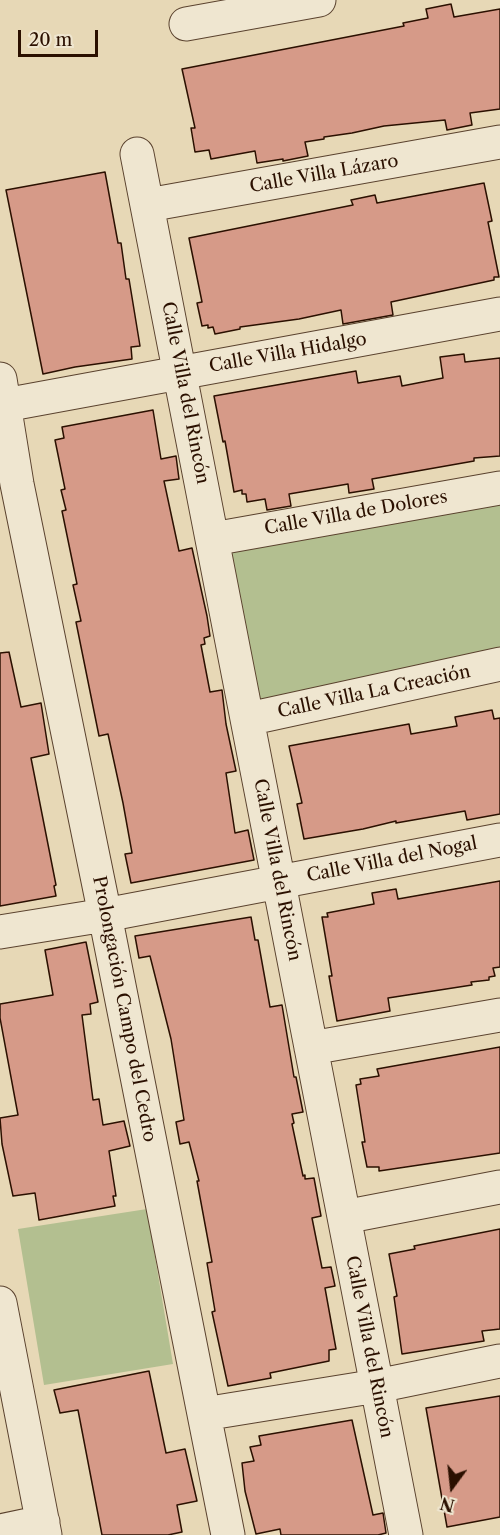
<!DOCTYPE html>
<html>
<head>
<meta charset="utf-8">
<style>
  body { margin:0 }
  #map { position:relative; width:500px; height:1535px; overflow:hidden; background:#e7d8b6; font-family:"Libre Caslon Text",serif }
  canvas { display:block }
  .north { position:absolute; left:422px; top:1457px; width:60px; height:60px; -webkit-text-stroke:4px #efe6d0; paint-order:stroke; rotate:195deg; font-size:16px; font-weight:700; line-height:24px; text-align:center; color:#2b1000 }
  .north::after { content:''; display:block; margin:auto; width:21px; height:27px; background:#2b1000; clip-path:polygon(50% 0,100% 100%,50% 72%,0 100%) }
  .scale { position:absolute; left:18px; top:30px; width:80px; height:27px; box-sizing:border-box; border:3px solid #2b1000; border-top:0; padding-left:8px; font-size:18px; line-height:21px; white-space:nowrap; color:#2b1000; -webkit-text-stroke:4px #efe6d0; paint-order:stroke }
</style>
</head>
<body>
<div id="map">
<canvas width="500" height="1535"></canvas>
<div class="north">N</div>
<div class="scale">20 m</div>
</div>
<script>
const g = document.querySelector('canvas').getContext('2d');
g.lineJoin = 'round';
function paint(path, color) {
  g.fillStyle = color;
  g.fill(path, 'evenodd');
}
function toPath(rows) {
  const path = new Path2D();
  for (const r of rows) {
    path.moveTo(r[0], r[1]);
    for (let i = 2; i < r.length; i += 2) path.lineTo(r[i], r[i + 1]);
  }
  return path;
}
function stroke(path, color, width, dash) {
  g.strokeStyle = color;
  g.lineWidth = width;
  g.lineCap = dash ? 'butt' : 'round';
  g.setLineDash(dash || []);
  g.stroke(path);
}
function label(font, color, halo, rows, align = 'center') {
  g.font = font + ' "Libre Caslon Text",serif';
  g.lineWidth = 6;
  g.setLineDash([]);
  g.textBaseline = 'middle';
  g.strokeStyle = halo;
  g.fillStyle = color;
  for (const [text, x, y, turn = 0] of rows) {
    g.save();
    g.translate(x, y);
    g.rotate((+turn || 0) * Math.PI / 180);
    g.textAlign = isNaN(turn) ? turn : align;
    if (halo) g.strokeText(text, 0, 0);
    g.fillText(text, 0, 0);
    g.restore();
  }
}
const green = toPath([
  [500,496,500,656,255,707,223,544],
  [147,1209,173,1364,44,1385,18,1229]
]);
const building = toPath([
  [451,4,454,17,500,9,500,109,470,113,472,125,447,130,445,120,384,126,352,133,324,137,324,139,305,142,308,156,283,161,283,159,257,163,255,151,211,159,209,150,195,152,191,128,195,128,182,69,404,26,403,23,428,18,426,9,451,4],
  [105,172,118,243,121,243,126,279,129,279,140,346,131,347,132,359,75,367,43,374,6,190,105,172],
  [484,183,492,221,488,222,499,277,494,277,494,280,391,302,393,315,343,324,341,310,299,319,240,327,240,329,215,334,213,327,208,328,208,325,202,326,197,303,202,302,189,238,353,205,351,200,375,195,377,203,484,183],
  [464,354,465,362,500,358,500,456,474,458,474,461,372,479,374,489,349,493,348,484,289,494,291,506,267,510,265,499,247,502,246,494,242,494,242,490,234,492,225,441,223,442,214,396,356,371,358,383,400,376,402,386,443,378,440,357,464,354],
  [153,410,161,459,176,456,179,479,164,481,179,551,192,548,207,616,210,636,204,638,205,644,201,645,210,692,222,690,226,724,236,771,226,773,235,833,248,830,254,860,131,883,125,854,132,853,123,803,108,734,99,736,76,622,81,621,73,585,77,584,62,511,66,510,61,490,65,489,55,440,64,438,62,427,153,410],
  [9,652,21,707,41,703,49,754,31,758,56,885,54,886,56,896,0,906,0,653,9,652],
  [492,710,494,719,500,718,500,814,467,820,465,811,396,823,396,821,363,829,304,839,297,804,302,803,289,746,409,724,411,734,457,726,455,717,492,710],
  [500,881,500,967,493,968,495,976,489,977,489,980,471,982,472,985,388,998,390,1011,337,1021,329,976,332,976,322,917,328,917,327,913,374,904,372,893,396,889,398,899,500,881],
  [251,917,255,940,258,940,270,1007,282,1005,294,1077,296,1077,303,1112,292,1114,294,1123,292,1124,303,1176,305,1175,305,1179,314,1178,321,1216,312,1218,322,1268,331,1267,335,1286,325,1288,336,1349,329,1350,329,1361,270,1373,271,1378,228,1386,212,1312,215,1311,207,1263,212,1262,197,1181,199,1181,189,1142,180,1144,176,1122,184,1120,171,1039,150,956,139,958,135,936,251,917],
  [86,942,98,1002,90,1004,91,1014,82,1015,93,1100,99,1099,103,1125,124,1121,130,1146,109,1151,116,1196,113,1196,115,1206,39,1220,35,1193,13,1196,2,1144,0,1118,18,1115,0,1018,0,1004,53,995,45,950,86,942],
  [500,1047,500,1153,379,1171,379,1167,367,1167,362,1142,365,1142,356,1085,361,1084,360,1079,379,1076,377,1069,500,1047],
  [500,1229,500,1329,482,1331,484,1341,402,1354,394,1297,397,1296,389,1254,415,1249,414,1246,500,1229],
  [149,1371,166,1453,185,1449,197,1501,177,1505,182,1532,168,1535,102,1535,78,1410,60,1413,54,1390,149,1371],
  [500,1396,500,1517,447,1527,426,1408,500,1396],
  [352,1420,373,1515,383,1513,386,1533,378,1535,281,1535,280,1529,256,1534,245,1491,242,1463,254,1461,250,1447,261,1445,259,1436,352,1420]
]);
const minor = toPath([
  [186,24,319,0],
  [137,154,406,1535],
  [148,205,500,142],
  [0,379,17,484,105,915,228,1535],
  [5,405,500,314],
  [213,539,500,488],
  [248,719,500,664],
  [0,932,105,915,500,840],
  [311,1048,500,1015],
  [344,1217,500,1187],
  [0,1303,45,1535],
  [204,1414,377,1386,500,1361],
  [0,1531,43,1522]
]);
const streetNames = [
  ["Calle Villa Lázaro",324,174,-10],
  ["Calle Villa Hidalgo",288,353,-10],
  ["Calle Villa del Rincón",185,393,79],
  ["Calle Villa de Dolores",356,513,-10],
  ["Calle Villa La Creación",374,692,-12],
  ["Calle Villa del Nogal",392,860,-11],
  ["Calle Villa del Rincón",277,870,79],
  ["Prolongación Campo del Cedro",124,1009,79],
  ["Calle Villa del Rincón",369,1347,79]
];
paint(green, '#b3bf90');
paint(building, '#d69a88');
stroke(building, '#2b1000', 1.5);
stroke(minor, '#5a422e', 35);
stroke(minor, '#efe6d0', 33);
label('18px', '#2b1000', '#efe6d0', streetNames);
</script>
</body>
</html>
